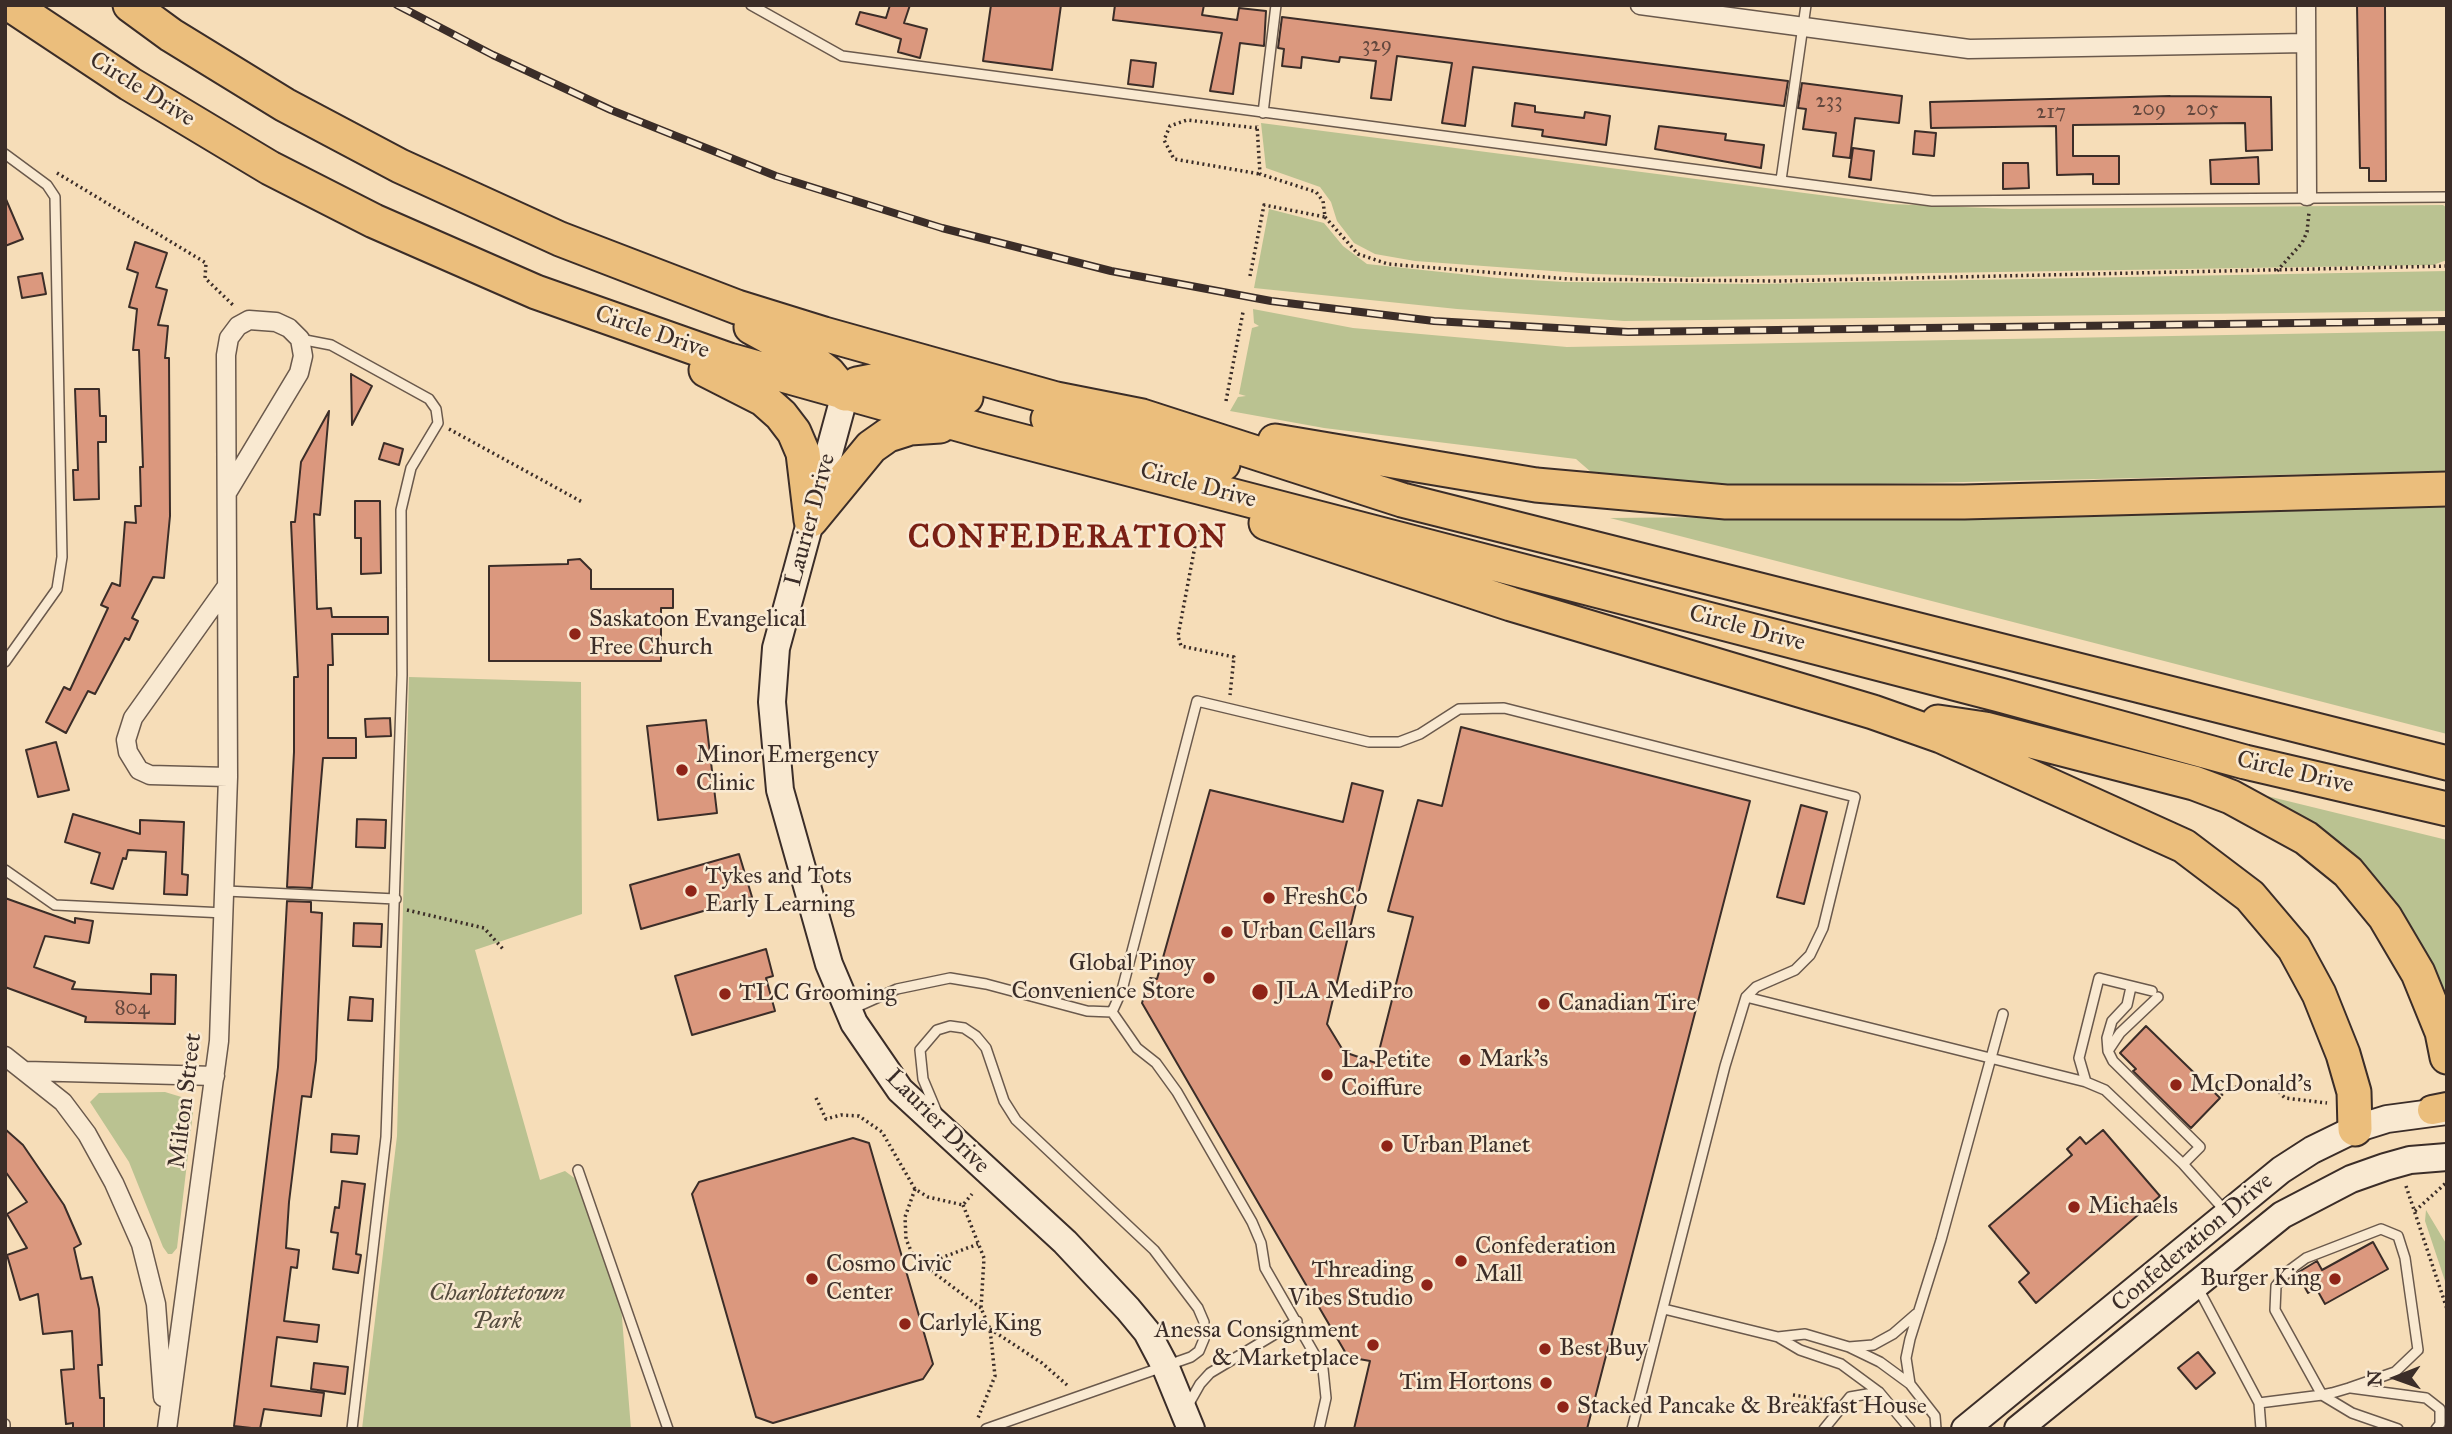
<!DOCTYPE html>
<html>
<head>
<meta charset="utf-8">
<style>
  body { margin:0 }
  #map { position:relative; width:2452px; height:1434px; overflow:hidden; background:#f6ddb8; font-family:"IM FELL Great Primer",serif }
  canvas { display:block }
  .frame { position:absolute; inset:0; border:7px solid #3b2d28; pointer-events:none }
  .north { position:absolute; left:2361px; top:1343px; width:70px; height:70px; -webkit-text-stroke:5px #f9e9d1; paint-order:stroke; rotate:269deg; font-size:19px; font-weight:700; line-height:28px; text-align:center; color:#3b2d28 }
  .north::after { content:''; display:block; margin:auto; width:24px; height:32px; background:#3b2d28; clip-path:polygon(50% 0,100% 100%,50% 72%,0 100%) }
</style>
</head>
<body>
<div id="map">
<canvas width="2452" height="1434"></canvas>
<div class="frame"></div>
<div class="north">N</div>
</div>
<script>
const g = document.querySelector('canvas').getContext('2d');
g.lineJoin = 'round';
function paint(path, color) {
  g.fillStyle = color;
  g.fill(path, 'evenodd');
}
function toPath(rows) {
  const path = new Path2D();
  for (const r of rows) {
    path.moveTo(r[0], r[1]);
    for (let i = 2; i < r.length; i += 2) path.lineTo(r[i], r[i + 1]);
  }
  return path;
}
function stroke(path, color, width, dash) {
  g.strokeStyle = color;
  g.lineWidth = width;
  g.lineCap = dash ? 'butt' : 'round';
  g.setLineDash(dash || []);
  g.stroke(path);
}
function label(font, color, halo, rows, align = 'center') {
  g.font = font + ' "IM FELL Great Primer",serif';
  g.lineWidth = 5;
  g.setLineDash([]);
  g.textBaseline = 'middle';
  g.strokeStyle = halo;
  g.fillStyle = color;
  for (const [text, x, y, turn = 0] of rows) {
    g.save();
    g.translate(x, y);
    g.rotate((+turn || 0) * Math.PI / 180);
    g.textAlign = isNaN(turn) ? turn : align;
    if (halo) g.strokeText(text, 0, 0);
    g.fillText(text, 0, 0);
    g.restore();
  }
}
const green = toPath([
  [1261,123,1890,204,2011,209,2443,205,2447,208,2447,260,2433,265,1688,277,1593,274,1415,261,1375,254,1354,243,1337,221,1331,202,1320,187,1266,168],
  [1269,209,1324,223,1343,246,1367,264,1497,278,1564,282,1756,284,2447,271,2447,311,1624,321,1457,309,1254,288],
  [1253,309,1353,328,1567,347,2447,331,2447,471,1744,487,1591,472,1576,459,1324,428,1230,411,1238,397,1246,396,1239,394,1252,328,1259,326,1254,323],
  [2447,504,2447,734,1610,518,1715,517],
  [409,677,581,682,582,914,475,950,540,1180,565,1171,581,1183,620,1293,631,1429,362,1429,397,1136],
  [2267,796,2447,840,2447,1017,2369,872],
  [165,1092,188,1099,193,1112,177,1248,172,1254,168,1254,163,1247,129,1162,90,1102,99,1093],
  [2426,1210,2447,1245,2447,1287,2425,1221]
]);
const building = toPath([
  [890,5,910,5,904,23,927,29,920,58,898,52,901,39,856,24,860,12,886,18,890,5],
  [991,5,1061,5,1052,70,983,61,991,5],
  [1115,5,1204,5,1202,15,1237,20,1239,8,1266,11,1264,46,1240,43,1233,94,1210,91,1222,33,1113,20,1115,5],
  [2357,5,2385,5,2386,181,2369,181,2369,168,2360,168,2357,5],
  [1282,17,1788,81,1784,106,1473,67,1465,126,1442,123,1452,63,1397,56,1391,100,1371,98,1376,61,1340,57,1339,62,1302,57,1301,68,1282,66,1284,49,1278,48,1282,17],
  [1131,60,1156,63,1153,87,1128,84,1131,60],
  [1802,83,1902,96,1899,123,1855,118,1850,158,1833,156,1836,133,1803,129,1806,109,1798,108,1802,83],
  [2170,96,2271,97,2272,150,2246,151,2245,123,2073,125,2073,156,2119,156,2119,184,2093,184,2093,174,2057,175,2056,126,1931,128,1930,102,2170,96],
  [1515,103,1535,106,1535,112,1584,118,1585,112,1610,116,1606,145,1542,136,1543,130,1512,126,1515,103],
  [1659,126,1726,134,1725,140,1764,145,1761,168,1655,149,1659,126],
  [1915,131,1936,133,1934,156,1913,154,1915,131],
  [1853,148,1874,151,1871,180,1849,177,1853,148],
  [2258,157,2259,184,2211,184,2210,160,2258,157],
  [2003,163,2028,163,2029,188,2003,189,2003,163],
  [5,197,23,239,5,246,5,197],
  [135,242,167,253,156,287,167,290,158,325,168,326,165,358,169,358,170,516,164,578,153,577,132,618,138,621,129,640,125,638,95,694,88,691,66,733,46,722,64,687,70,690,108,608,101,605,112,583,120,586,125,522,136,523,135,506,141,506,140,467,143,467,139,350,133,350,137,309,129,307,138,273,127,269,135,242],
  [42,273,46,294,22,298,18,277,42,273],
  [351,374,372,386,352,425,351,374],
  [75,389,99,389,100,416,106,416,106,442,98,442,99,499,74,500,73,470,78,470,75,389],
  [329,411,320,515,314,514,317,609,331,608,332,617,388,617,388,634,332,634,333,665,328,665,328,738,356,738,356,758,323,758,312,888,287,887,294,752,294,677,298,677,291,522,295,522,301,462,329,411],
  [384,443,403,449,399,465,379,459,384,443],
  [355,501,380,501,381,573,361,574,361,538,355,538,355,501],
  [580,559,591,570,591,589,673,589,673,608,661,608,661,661,489,661,489,566,568,564,568,560,580,559],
  [390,718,391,736,366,737,365,719,390,718],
  [706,720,717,813,658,820,647,726,706,720],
  [1461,727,1750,801,1587,1429,1354,1429,1370,1361,1348,1357,1142,1003,1150,978,1157,979,1210,790,1343,822,1352,783,1383,791,1327,1024,1344,1052,1376,1063,1413,917,1388,911,1418,800,1442,806,1461,727],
  [56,742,69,790,38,797,26,750,56,742],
  [1801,805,1827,812,1804,904,1777,897,1801,805],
  [73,814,140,834,140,820,184,822,182,874,188,875,187,895,164,894,166,852,128,850,126,859,123,858,113,889,91,883,100,853,65,842,73,814],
  [357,819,386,820,385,848,356,847,357,819],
  [739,854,752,897,641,929,630,885,739,854],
  [5,898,75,923,75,918,93,921,89,943,45,936,34,967,75,982,72,989,151,994,151,974,176,975,175,1024,85,1022,86,1017,5,987,5,898],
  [287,901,311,902,311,912,322,913,316,1060,311,1097,302,1096,289,1202,286,1248,299,1250,297,1268,291,1267,284,1321,319,1325,317,1342,277,1337,271,1386,324,1393,321,1416,264,1409,260,1429,234,1426,278,1067,287,901],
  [354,923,382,924,381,947,353,946,354,923],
  [766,949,773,976,766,978,775,1011,692,1035,675,976,766,949],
  [350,997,373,999,372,1021,348,1020,350,997],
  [2146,1026,2220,1098,2191,1128,2133,1071,2136,1069,2120,1053,2146,1026],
  [5,1129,23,1145,64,1205,81,1244,74,1248,81,1279,92,1277,99,1309,102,1365,98,1365,100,1398,104,1398,104,1429,73,1429,73,1423,66,1424,61,1370,74,1369,72,1331,43,1334,38,1294,20,1300,7,1255,27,1248,7,1214,27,1202,5,1171,5,1129],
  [2103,1130,2160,1196,2036,1303,2019,1282,2029,1273,1989,1226,2072,1155,2067,1149,2080,1137,2086,1144,2103,1130],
  [332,1134,359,1136,357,1154,331,1152,332,1134],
  [853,1138,869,1143,933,1364,923,1379,773,1423,756,1417,692,1194,699,1182,853,1138],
  [342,1181,365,1184,356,1254,361,1255,358,1273,333,1269,338,1233,331,1232,335,1207,339,1208,342,1181],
  [2373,1242,2388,1269,2325,1304,2316,1288,2308,1293,2297,1273,2317,1261,2322,1270,2373,1242],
  [2198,1352,2215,1373,2196,1389,2178,1368,2198,1352],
  [314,1363,348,1367,345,1394,311,1389,314,1363]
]);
const path = toPath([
  [1257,128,1187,120,1170,126,1164,140,1174,159,1260,174],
  [57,173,206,263,205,278,235,307],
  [1325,217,1358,254,1388,264,1569,279,1776,281,2447,266],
  [2277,271,2302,243,2307,232,2309,212],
  [1250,276,1264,205,1325,217,1323,201,1316,192,1260,174,1257,125],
  [1226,401,1243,312],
  [449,429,584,503],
  [1198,530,1178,636,1181,646,1234,657,1230,695],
  [407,910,484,928,503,949],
  [2221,1095,2228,1089,2267,1080,2285,1098,2327,1103],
  [816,1098,826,1119,841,1115,859,1116,882,1132,915,1189,928,1197,963,1205,972,1194],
  [2406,1186,2447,1309],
  [915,1189,905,1217,906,1239,914,1258,981,1308],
  [963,1205,984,1258,981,1308,990,1329,995,1376,978,1418],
  [2415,1211,2447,1182],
  [925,1264,978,1244],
  [990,1329,1042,1363,1067,1385],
  [1793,1395,1826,1400]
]);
const lane = toPath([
  [751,5,842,56,1932,201,2447,197],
  [1263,113,1276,5],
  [5,154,47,185,55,197,62,557,57,589,5,662],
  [1781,180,1806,5],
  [300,339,331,345,429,399,436,409,438,423,411,468,401,510,402,675,386,1137,352,1429],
  [5,870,55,905,225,913],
  [226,891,396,899],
  [2131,987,2127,1005,2112,1021,2107,1038,2108,1051,2113,1061,2200,1147,2183,1164],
  [1746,997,2086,1082,2105,1090,2183,1164,2227,1213],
  [850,1010,897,989,950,978,986,984,1087,1011,1112,1012],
  [2108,1051,2120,1033,2158,997],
  [2086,1082,2079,1058,2099,978,2152,991],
  [936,1110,923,1079,920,1050,937,1030,950,1026,964,1028,976,1036,986,1048,1004,1101,1016,1120,1154,1250,1198,1308,1204,1322,1204,1339,1199,1351,1191,1357,986,1429],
  [578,1170,668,1429],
  [2198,1288,2259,1403,2261,1429],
  [1664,1309,1778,1337,1800,1350,1841,1364,1879,1392,1910,1429],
  [1778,1337,1805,1334,1849,1347,1880,1362,1910,1384,1935,1416,1936,1429],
  [1849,1347,1873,1345,1893,1334,1916,1314],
  [1910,1384,1906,1358,1910,1339,1941,1240,2003,1014],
  [2351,1388,2426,1398,2440,1409,2440,1424,2436,1429],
  [2259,1403,2322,1395,2332,1393,2349,1388,2395,1372,2418,1350,2405,1258,2398,1236,2381,1229,2306,1258,2287,1272,2276,1286,2275,1310,2322,1395,2352,1413,2398,1429],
  [1187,1407,1200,1384,1210,1373,1297,1321],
  [5,1424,5,1429],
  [1319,1429,1326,1398,1323,1369,1265,1268,1261,1243,1252,1222,1177,1092,1156,1063,1137,1048,1112,1012,1122,990,1197,701,1369,742,1399,742,1420,734,1459,709,1504,708,1855,797,1823,928,1810,955,1795,970,1756,987,1746,997,1725,1066,1632,1429],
  [1824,1429,1850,1397,1879,1392]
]);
const street = toPath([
  [1640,5,1969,49,2306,43],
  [2306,5,2307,196],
  [227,586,133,718,126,740,128,752,139,770,150,775,228,777],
  [5,1056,63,1102,87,1134,114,1183,141,1244,156,1304,163,1397],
  [26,1071,215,1076],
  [167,1429,219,1041,228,777,226,355,229,338,238,326,249,320,276,322,289,328,300,339,303,356,299,373,228,491]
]);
const secondary = toPath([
  [845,394,776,648,772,702,780,790,829,964,854,1023,900,1090,1065,1242,1128,1309,1147,1332,1166,1368,1191,1429],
  [1965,1429,2281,1170,2312,1150,2355,1129,2387,1119,2447,1111],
  [2018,1429,2282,1215,2351,1179,2385,1167,2410,1160,2447,1157]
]);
const primary = toPath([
  [2432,1110,2447,1107]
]);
const highway = toPath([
  [11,5,130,84,270,168,374,221,536,292,729,360,983,431,2000,695,2245,762,2447,809],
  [130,5,171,35,285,105,400,166,560,239,737,307,824,334,1056,399,1142,416,1402,500,2447,763],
  [751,327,811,360,828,373,841,389],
  [706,370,763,399,781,415,794,432,803,453,811,520],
  [845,394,857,384,888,378,966,397],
  [1048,419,1223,464],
  [1275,441,1536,485,1726,502,1964,502,2447,489],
  [811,520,871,447,888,435,910,428,940,426],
  [1266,523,1511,604,1873,712,1941,736,2184,846,2250,896,2294,948,2319,994,2343,1054,2354,1092,2355,1129],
  [1938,722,1985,729,2194,783,2231,797,2306,838,2348,872,2385,917,2418,973,2442,1032,2447,1057]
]);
const rail = toPath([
  [397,5,493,55,611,110,776,176,942,228,1111,271,1271,301,1434,321,1628,332,2447,321]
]);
const markers = [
  [575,634,7,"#8f2418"],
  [682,770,7,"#8f2418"],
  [691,891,7,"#8f2418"],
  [1269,898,7,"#8f2418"],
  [1227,932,7,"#8f2418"],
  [1209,978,7,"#8f2418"],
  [1260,992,9,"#8f2418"],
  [725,994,7,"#8f2418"],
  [1544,1004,7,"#8f2418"],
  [1465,1060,7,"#8f2418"],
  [1327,1075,7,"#8f2418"],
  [2176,1085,7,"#8f2418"],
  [1387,1146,7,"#8f2418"],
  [2074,1207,7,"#8f2418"],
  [1461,1261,7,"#8f2418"],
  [812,1279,7,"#8f2418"],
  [2335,1279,7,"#8f2418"],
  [1427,1285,7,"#8f2418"],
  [905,1324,7,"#8f2418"],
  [1373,1345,7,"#8f2418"],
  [1545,1349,7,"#8f2418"],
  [1546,1383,7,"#8f2418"],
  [1563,1407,7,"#8f2418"]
];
const numberNames = [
  ["329",1377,46],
  ["233",1829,102],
  ["209",2149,110],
  ["205",2202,110],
  ["217",2051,113],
  ["804",132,1009]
];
const streetNames = [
  ["Circle Drive",142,90,32],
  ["Circle Drive",652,333,19],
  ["Circle Drive",1198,486,15],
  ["Laurier Drive",811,520,-75],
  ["Circle Drive",1747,629,15],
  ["Circle Drive",2295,773,13],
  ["Milton Street",186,1101,-83],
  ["Laurier Drive",937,1122,45],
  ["Confederation Drive",2193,1243,-40]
];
const poiNames = [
  ["Saskatoon Evangelical",589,620],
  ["Free Church",589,648],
  ["Minor Emergency",696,756],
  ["Clinic",696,784],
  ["Tykes and Tots",705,877],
  ["Early Learning",705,905],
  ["FreshCo",1283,898],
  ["Urban Cellars",1241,932],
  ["Global Pinoy",1195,964,"right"],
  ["Convenience Store",1195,992,"right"],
  ["JLA MediPro",1276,992],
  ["TLC Grooming",739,994],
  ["Canadian Tire",1558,1004],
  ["Mark's",1479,1060],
  ["La Petite",1341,1061],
  ["Coiffure",1341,1089],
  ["McDonald's",2190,1085],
  ["Urban Planet",1401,1146],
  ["Michaels",2088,1207],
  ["Confederation",1475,1247],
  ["Mall",1475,1275],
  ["Cosmo Civic",826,1265],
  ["Center",826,1293],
  ["Threading",1413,1271,"right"],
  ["Vibes Studio",1413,1299,"right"],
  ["Burger King",2321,1279,"right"],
  ["Carlyle King",919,1324],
  ["Anessa Consignment",1359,1331,"right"],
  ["& Marketplace",1359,1359,"right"],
  ["Best Buy",1559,1349],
  ["Tim Hortons",1532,1383,"right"],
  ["Stacked Pancake & Breakfast House",1577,1407]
];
const parkNames = [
  ["Charlottetown",497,1294],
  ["Park",497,1322]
];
const districtNames = [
  ["CONFEDERATION",1068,539]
];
paint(green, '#bac291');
paint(building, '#db987e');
stroke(building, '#3b2d28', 2);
stroke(lane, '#6a594c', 12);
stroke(street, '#6a594c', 21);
stroke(secondary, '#3b2d28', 30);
stroke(primary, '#3b2d28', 32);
stroke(highway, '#3b2d28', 37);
stroke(path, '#3b2d28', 3.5, [2, 3.5]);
stroke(lane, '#f9e9d1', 9);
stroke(street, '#f9e9d1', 18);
stroke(secondary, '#f9e9d1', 26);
stroke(primary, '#ebbe7c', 28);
stroke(highway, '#ebbe7c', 33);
stroke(rail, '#3b2d28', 8);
stroke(rail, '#f9e9d1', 5, [16]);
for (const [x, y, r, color] of markers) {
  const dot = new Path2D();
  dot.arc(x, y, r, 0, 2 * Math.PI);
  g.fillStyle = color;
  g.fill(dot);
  stroke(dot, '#f9e9d1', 2.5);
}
label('21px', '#63483e', null, numberNames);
label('24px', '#3b2d28', '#f9e9d1', streetNames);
label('24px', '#3b2d28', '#f9e9d1', poiNames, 'left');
label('italic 24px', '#544b3d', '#f9e9d1', parkNames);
g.letterSpacing = '2px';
label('bold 32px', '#7a1f14', '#f9e9d1', districtNames);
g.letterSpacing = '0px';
</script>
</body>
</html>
